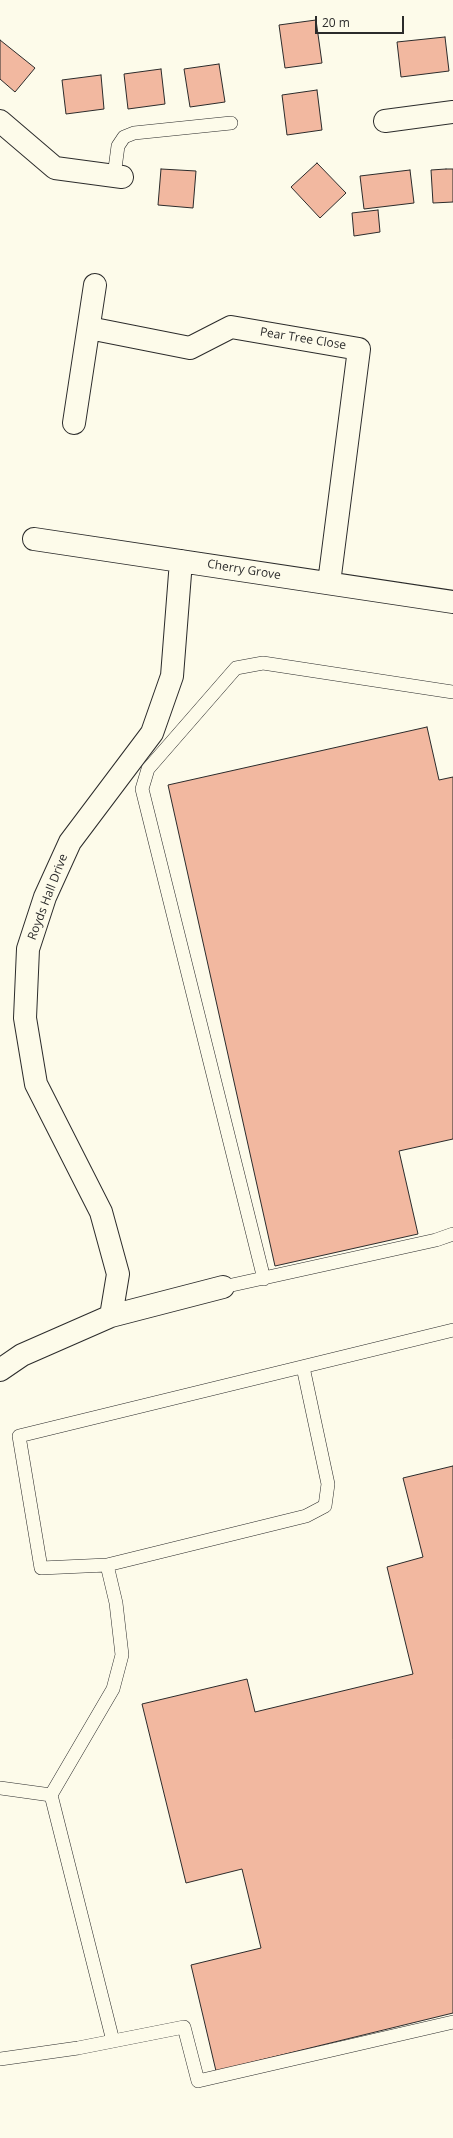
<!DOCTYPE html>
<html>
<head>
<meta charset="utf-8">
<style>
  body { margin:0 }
  #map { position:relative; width:453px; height:2138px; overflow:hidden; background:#fdfbea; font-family:"Open Sans",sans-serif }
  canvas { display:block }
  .scale { position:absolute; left:315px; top:16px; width:89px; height:18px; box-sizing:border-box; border:2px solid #2b2b2b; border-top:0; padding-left:5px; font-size:12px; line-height:14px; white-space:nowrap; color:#2b2b2b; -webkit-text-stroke:3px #fdfbea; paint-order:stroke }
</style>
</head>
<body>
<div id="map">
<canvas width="453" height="2138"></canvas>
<div class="scale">20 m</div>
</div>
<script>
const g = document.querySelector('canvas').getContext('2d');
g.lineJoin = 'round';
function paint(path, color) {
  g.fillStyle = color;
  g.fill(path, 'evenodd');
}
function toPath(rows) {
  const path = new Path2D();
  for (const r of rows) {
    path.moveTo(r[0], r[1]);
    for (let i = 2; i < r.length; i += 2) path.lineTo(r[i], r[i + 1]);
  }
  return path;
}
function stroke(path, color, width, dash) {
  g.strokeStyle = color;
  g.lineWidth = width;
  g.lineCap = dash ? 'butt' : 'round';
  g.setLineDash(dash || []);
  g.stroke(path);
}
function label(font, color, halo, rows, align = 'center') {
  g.font = font + ' "Open Sans",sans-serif';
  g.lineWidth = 3;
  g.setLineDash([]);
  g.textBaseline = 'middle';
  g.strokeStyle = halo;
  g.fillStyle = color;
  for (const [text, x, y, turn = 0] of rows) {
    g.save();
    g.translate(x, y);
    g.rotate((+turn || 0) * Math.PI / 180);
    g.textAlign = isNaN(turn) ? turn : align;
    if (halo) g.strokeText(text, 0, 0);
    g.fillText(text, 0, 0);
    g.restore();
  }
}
const building = toPath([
  [316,20,322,63,285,68,279,25,316,20],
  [445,37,449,71,401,77,397,42,445,37],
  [0,40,35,68,15,92,0,79,0,40],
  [219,64,225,102,190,107,184,69,219,64],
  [161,69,165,104,128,109,124,74,161,69],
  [101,75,104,109,66,114,62,80,101,75],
  [317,90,322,130,287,135,282,95,317,90],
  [317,163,346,193,320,218,291,187,317,163],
  [161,169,196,171,193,208,158,205,161,169],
  [446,169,453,169,453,202,433,203,431,170,446,169],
  [410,170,414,203,364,209,360,176,410,170],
  [378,210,380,232,354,236,352,213,378,210],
  [427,727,439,780,453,777,453,1139,399,1151,418,1234,275,1266,168,785,427,727],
  [453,1466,453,2013,216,2071,191,1965,261,1948,242,1869,186,1883,142,1704,247,1679,255,1712,413,1674,387,1567,423,1557,403,1478,453,1466]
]);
const service = toPath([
  [114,176,118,146,124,137,134,133,231,123],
  [264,1279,142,789,148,769,236,668,263,663,453,692],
  [223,1287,436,1240,453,1234],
  [107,1565,306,1516,325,1506,328,1484,303,1367],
  [0,1788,51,1795,113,2041],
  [51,1795,113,1689,122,1655,116,1603,107,1565,41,1568,19,1436,453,1330],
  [0,2059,78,2048,184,2027,198,2081,453,2022]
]);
const minor = toPath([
  [0,121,55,168,122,177],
  [385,121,453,112],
  [89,328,190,348,231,327,359,349,329,583],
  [74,423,95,285],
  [34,539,453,602],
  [111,1316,118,1274,101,1212,36,1084,25,1018,28,949,45,897,70,842,152,733,172,676,181,561],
  [0,1370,22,1355,111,1316,223,1287]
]);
const streetNames = [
  ["Pear Tree Close",303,339,9],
  ["Cherry Grove",244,570,9],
  ["Royds Hall Drive",48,897,-69]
];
paint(building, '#f2b8a0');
stroke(building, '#2b2b2b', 1);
stroke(service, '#2b2b2b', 14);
stroke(minor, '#2b2b2b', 24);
stroke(service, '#fdfbea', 13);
stroke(minor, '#fdfbea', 22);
label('12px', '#2b2b2b', '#fdfbea', streetNames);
</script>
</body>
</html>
